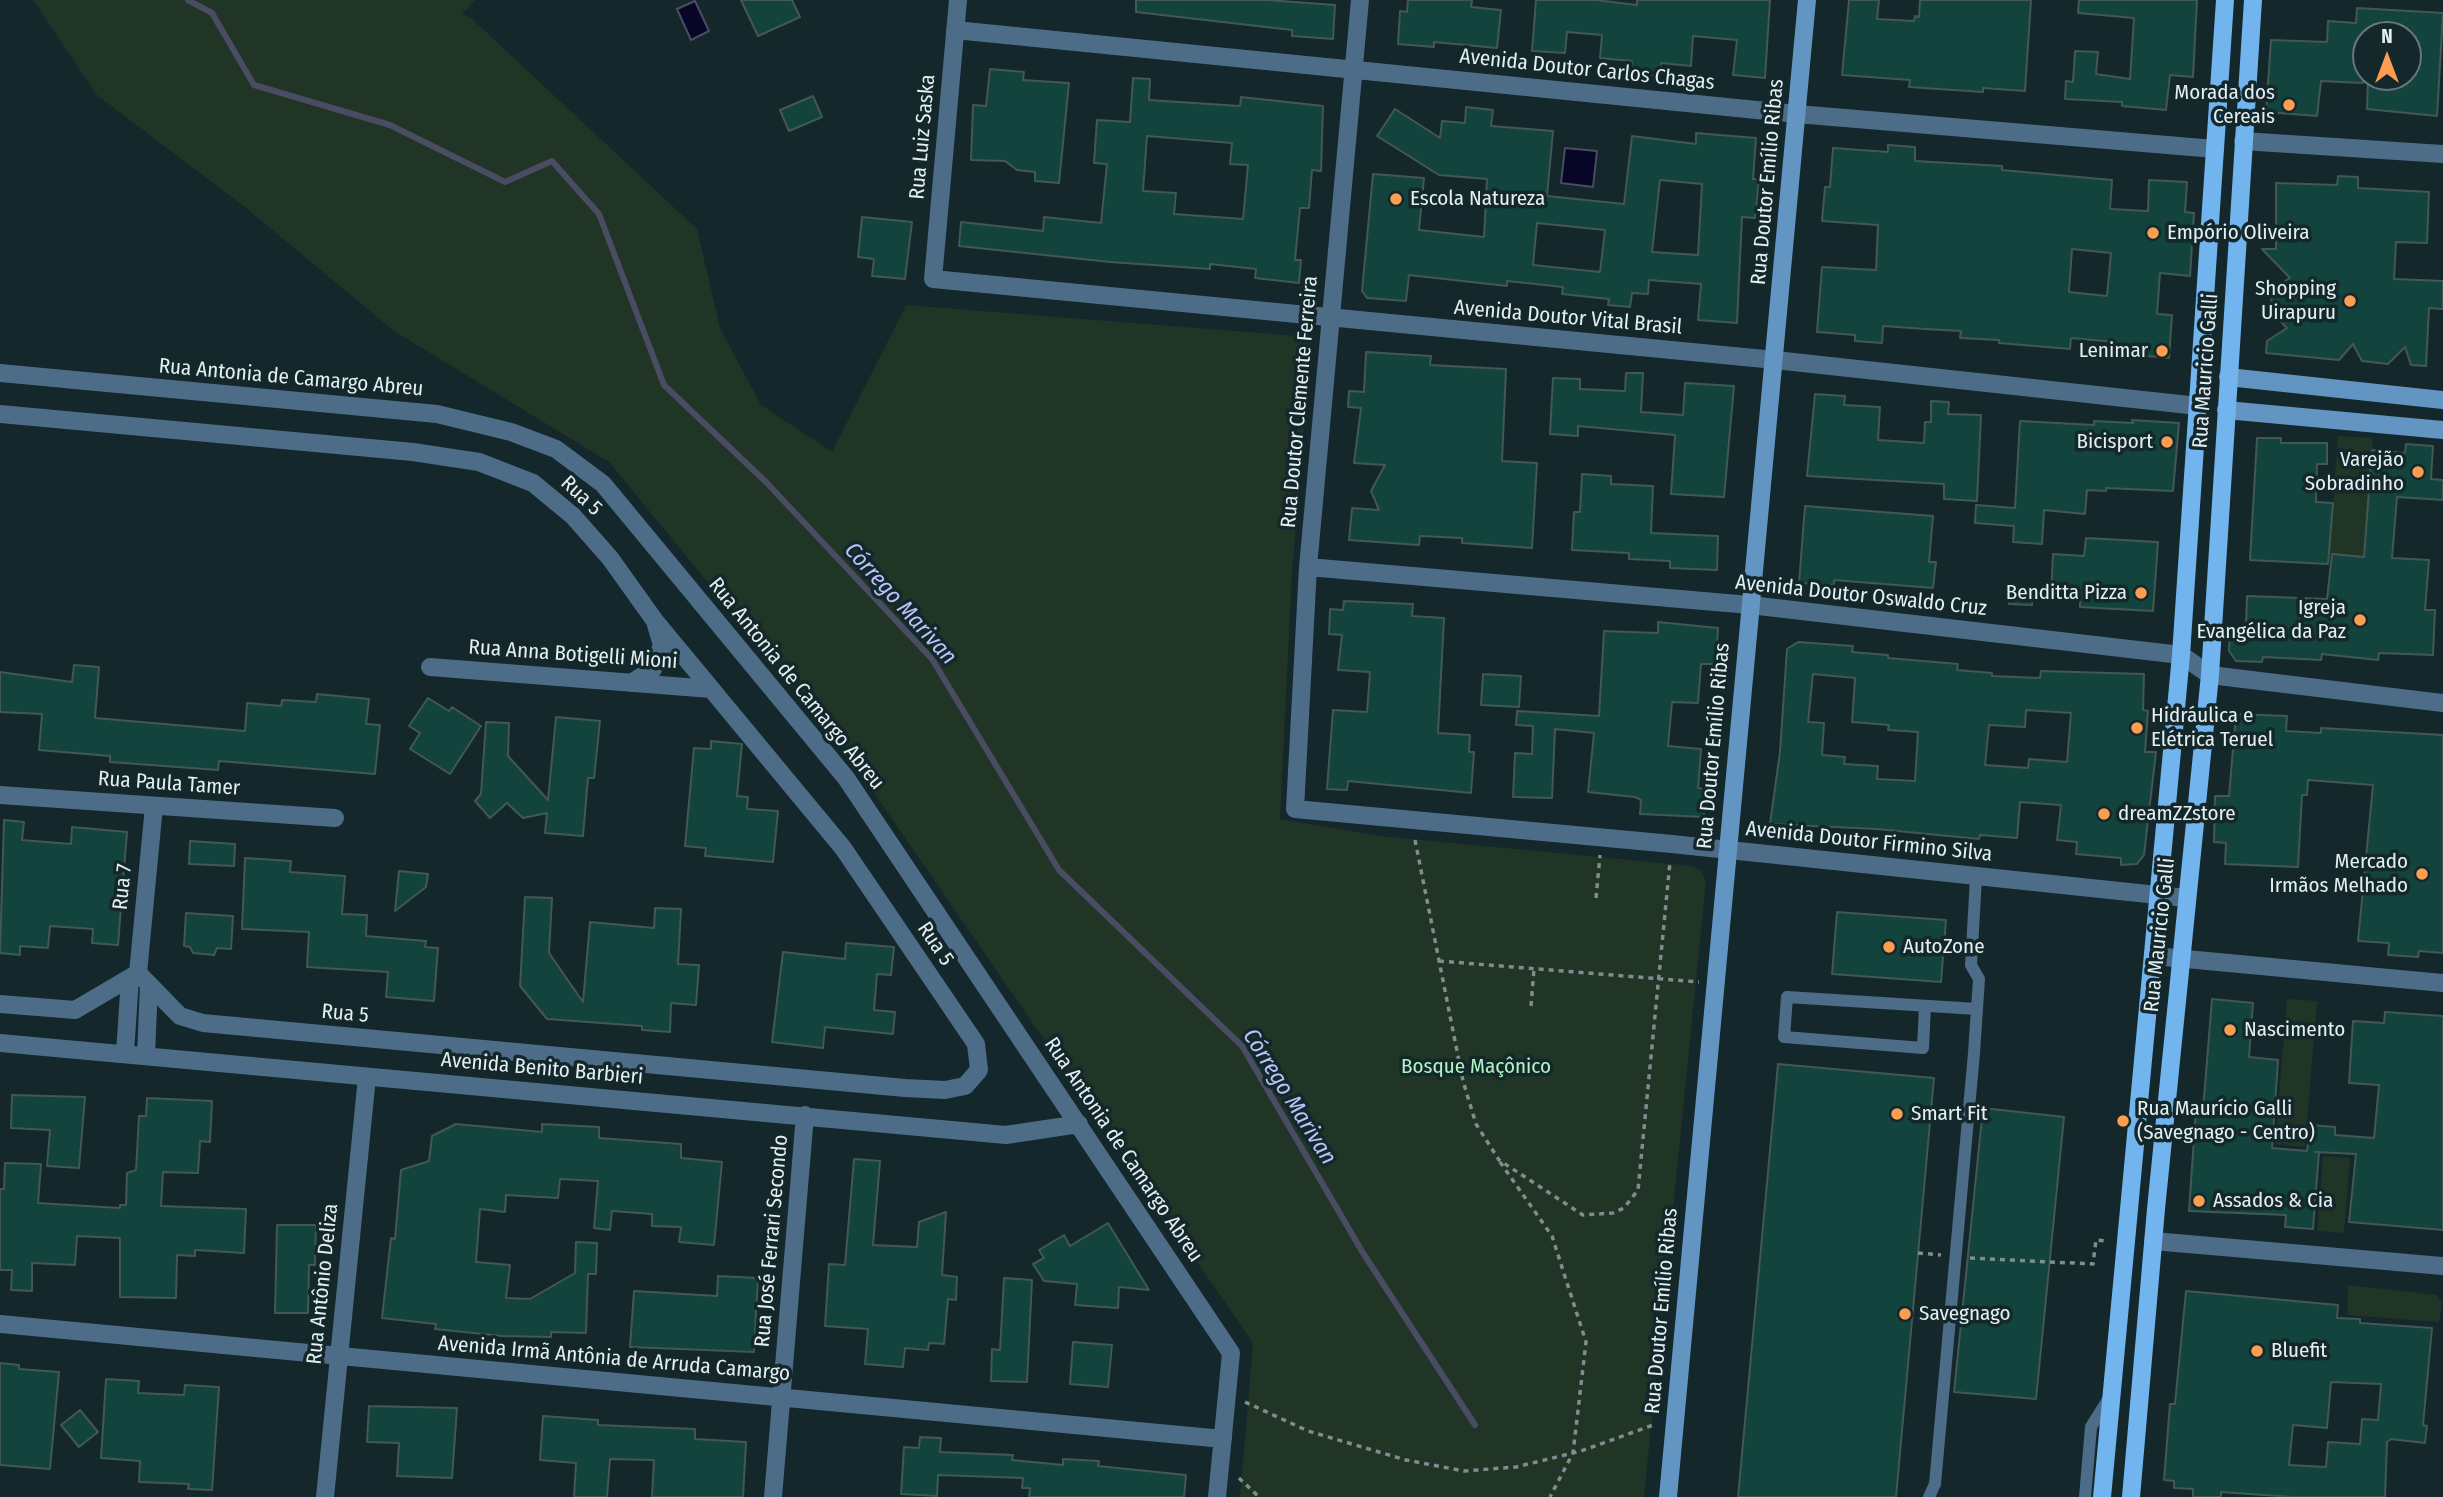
<!DOCTYPE html>
<html>
<head>
<meta charset="utf-8">
<style>
  body { margin:0 }
  #map { position:relative; width:2443px; height:1497px; overflow:hidden; background:#14272b; font-family:"Fira Sans Condensed",sans-serif }
  canvas { display:block }
  .north { position:absolute; left:2352px; top:21px; width:70px; height:70px; box-sizing:border-box; background:#14272b; border:2px solid #67777b; border-radius:50%; rotate:0deg; font-size:19px; font-weight:700; line-height:28px; text-align:center; color:#e3eff2 }
  .north::after { content:''; display:block; margin:auto; width:24px; height:32px; background:#fc9e52; clip-path:polygon(50% 0,100% 100%,50% 72%,0 100%) }
</style>
</head>
<body>
<div id="map">
<canvas width="2443" height="1497"></canvas>
<div class="north">N</div>
</div>
<script>
const g = document.querySelector('canvas').getContext('2d');
g.lineJoin = 'round';
function paint(path, color) {
  g.fillStyle = color;
  g.fill(path, 'evenodd');
}
function toPath(rows) {
  const path = new Path2D();
  for (const r of rows) {
    path.moveTo(r[0], r[1]);
    for (let i = 2; i < r.length; i += 2) path.lineTo(r[i], r[i + 1]);
  }
  return path;
}
function stroke(path, color, width, dash) {
  g.strokeStyle = color;
  g.lineWidth = width;
  g.lineCap = dash ? 'butt' : 'round';
  g.setLineDash(dash || []);
  g.stroke(path);
}
function label(font, color, halo, rows, align = 'center') {
  g.font = font + ' "Fira Sans Condensed",sans-serif';
  g.lineWidth = 7;
  g.setLineDash([]);
  g.textBaseline = 'middle';
  g.strokeStyle = halo;
  g.fillStyle = color;
  for (const [text, x, y, turn = 0] of rows) {
    g.save();
    g.translate(x, y);
    g.rotate((+turn || 0) * Math.PI / 180);
    g.textAlign = isNaN(turn) ? turn : align;
    if (halo) g.strokeText(text, 0, 0);
    g.fillText(text, 0, 0);
    g.restore();
  }
}
const green = toPath([
  [33,0,475,0,462,14,471,18,697,229,720,328,761,405,832,452,906,305,1311,337,1292,573,1280,819,1380,836,1693,866,1701,871,1706,881,1644,1497,1240,1497,1253,1343,850,758,759,645,609,462,394,331,246,208,97,95],
  [2338,436,2373,438,2364,557,2329,554],
  [2287,999,2317,1001,2305,1147,2275,1144],
  [2323,1156,2350,1158,2344,1233,2317,1231],
  [2348,1285,2437,1295,2442,1303,2439,1322,2347,1315]
]);
const water = toPath([
  [695,1,709,31,691,40,677,9,695,1],
  [1565,148,1597,151,1593,187,1561,183,1565,148]
]);
const stream = toPath([
  [188,0,212,13,254,85,390,125,505,182,552,161,599,214,664,385,766,482,932,659,1059,870,1242,1046,1363,1253,1475,1425]
]);
const building = toPath([
  [741,0,792,0,800,17,758,36,741,0],
  [1136,0,1267,0,1335,5,1333,39,1292,36,1292,30,1136,12,1136,0],
  [1408,0,1472,0,1471,7,1501,10,1497,48,1434,42,1434,47,1398,44,1400,11,1407,12,1408,0],
  [1536,0,1596,0,1637,5,1637,0,1770,0,1765,78,1733,75,1737,40,1693,36,1691,66,1661,63,1660,76,1631,73,1632,61,1600,58,1602,35,1567,32,1565,53,1532,51,1536,0],
  [1849,0,1879,0,1877,19,1914,21,1915,16,1919,17,1920,0,2031,0,2025,91,1983,88,1983,92,1909,87,1910,80,1842,75,1849,0],
  [2079,0,2197,0,2193,77,2170,75,2166,110,2122,106,2122,102,2065,99,2066,81,2073,82,2075,51,2098,52,2096,74,2130,79,2134,18,2078,13,2079,0],
  [2357,8,2443,13,2437,116,2367,109,2368,77,2408,77,2409,35,2365,35,2363,83,2321,81,2317,116,2266,112,2271,40,2327,42,2328,21,2356,23,2357,8],
  [990,69,1024,72,1023,80,1069,83,1059,183,1035,181,1035,172,1017,170,1005,161,971,160,973,105,986,106,990,69],
  [1133,78,1150,79,1149,100,1240,106,1241,97,1323,106,1321,171,1312,170,1309,208,1300,208,1295,260,1301,260,1299,283,1255,278,1256,269,1210,264,1210,269,1110,262,959,246,961,222,1043,231,1044,217,1101,223,1107,164,1094,163,1097,120,1130,122,1133,78],
  [1147,136,1232,143,1230,164,1248,165,1243,219,1174,214,1176,193,1143,191,1147,136],
  [813,96,822,117,789,131,780,110,813,96],
  [1466,107,1493,110,1491,126,1553,131,1547,196,1624,204,1632,136,1696,144,1696,133,1756,138,1753,179,1759,179,1757,200,1755,218,1742,217,1737,323,1698,320,1701,284,1649,280,1648,294,1632,293,1630,307,1608,305,1609,299,1562,294,1563,287,1507,281,1507,286,1409,275,1406,301,1367,298,1362,291,1373,174,1424,178,1419,230,1484,237,1487,179,1439,175,1377,136,1395,109,1440,138,1442,121,1465,123,1466,107],
  [1660,180,1702,184,1698,255,1652,252,1660,180],
  [1537,223,1605,230,1600,272,1533,265,1537,223],
  [1888,145,1915,147,1915,161,2002,166,2002,170,2112,180,2110,209,2148,211,2149,180,2187,182,2185,212,2194,213,2190,276,2160,273,2157,314,2172,315,2169,358,2114,353,2115,342,2071,338,2070,349,1999,343,1999,340,1960,338,1961,331,1925,329,1883,326,1882,343,1855,341,1855,335,1817,332,1822,267,1876,270,1878,225,1822,221,1825,187,1830,187,1833,148,1888,152,1888,145],
  [2072,249,2111,253,2107,296,2069,292,2072,249],
  [2338,176,2358,177,2358,188,2429,192,2427,243,2396,242,2394,279,2443,281,2443,309,2429,308,2426,366,2411,365,2405,347,2388,364,2362,361,2353,344,2339,360,2266,353,2267,341,2287,328,2271,312,2272,289,2290,278,2262,249,2276,249,2276,183,2337,185,2338,176],
  [862,217,912,222,905,279,872,276,874,259,858,257,862,217],
  [1366,352,1431,356,1430,365,1506,369,1502,461,1537,463,1532,548,1462,543,1462,538,1420,536,1419,545,1349,540,1352,508,1379,510,1371,491,1385,465,1354,463,1361,408,1348,407,1349,391,1364,392,1366,352],
  [1626,373,1643,373,1641,412,1683,415,1685,383,1734,386,1724,497,1671,494,1675,435,1578,426,1578,436,1550,434,1553,378,1580,379,1580,389,1625,391,1626,373],
  [1815,394,1845,396,1844,405,1880,407,1878,440,1924,443,1925,422,1931,422,1931,401,1949,402,1948,414,1981,415,1977,501,1944,499,1944,484,1807,476,1815,394],
  [2132,420,2179,423,2173,491,2106,488,2106,491,2087,490,2085,514,2044,510,2042,544,2013,542,2014,526,1975,523,1976,505,2015,508,2020,421,2094,425,2094,421,2133,423,2132,420],
  [2257,438,2281,438,2281,443,2327,443,2327,464,2317,464,2316,502,2333,503,2328,564,2250,560,2257,438],
  [2406,444,2433,446,2431,479,2443,480,2443,500,2397,497,2392,558,2429,560,2425,610,2435,610,2433,655,2379,653,2378,660,2322,654,2321,660,2263,657,2262,662,2236,661,2229,651,2230,627,2246,627,2247,596,2327,599,2332,554,2364,557,2372,450,2405,453,2406,444],
  [1582,474,1611,476,1611,484,1653,486,1651,533,1718,536,1717,570,1670,568,1670,561,1629,559,1629,553,1572,550,1574,512,1580,512,1582,474],
  [1805,506,1933,516,1929,562,1936,562,1933,588,1834,580,1834,585,1799,583,1805,506],
  [2086,538,2158,542,2153,611,2080,607,2080,600,2051,598,2053,554,2084,556,2086,538],
  [2010,586,2033,587,2032,605,2009,604,2010,586],
  [1344,601,1413,604,1412,616,1444,618,1438,733,1470,735,1469,752,1474,752,1471,793,1348,781,1347,790,1327,789,1333,710,1367,712,1370,672,1338,670,1342,635,1329,634,1330,609,1343,610,1344,601],
  [1658,622,1718,628,1716,664,1701,664,1698,703,1672,702,1668,746,1701,749,1698,788,1706,789,1704,817,1640,814,1641,800,1635,797,1588,792,1594,733,1555,729,1552,798,1513,797,1515,753,1532,754,1533,726,1516,725,1517,711,1599,716,1604,631,1658,633,1658,622],
  [1798,642,1853,646,1852,652,1888,655,1888,658,1958,664,1957,670,1992,673,1992,676,2040,678,2041,671,2144,674,2143,710,2148,711,2145,752,2156,752,2144,855,2137,864,2121,865,2121,858,2076,854,2077,842,2057,840,2061,805,2020,802,2017,838,1980,835,1979,839,1877,829,1770,824,1780,752,1787,649,1798,642],
  [1813,674,1855,678,1852,722,1889,725,1888,730,1918,732,1915,781,1877,779,1878,766,1844,764,1845,757,1822,755,1824,723,1808,722,1813,674],
  [2026,710,2071,713,2067,762,2029,759,2028,768,1985,765,1989,725,2025,727,2026,710],
  [74,665,99,667,95,718,245,731,247,703,281,706,282,700,316,702,317,694,369,699,366,724,380,725,375,774,219,761,218,770,110,762,110,756,39,750,42,714,0,712,0,672,72,682,74,665],
  [1483,674,1521,676,1519,707,1481,705,1483,674],
  [428,698,449,711,452,707,481,726,450,774,410,749,420,733,409,726,428,698],
  [2236,714,2287,716,2286,731,2321,733,2321,728,2443,735,2443,953,2419,951,2418,957,2388,955,2389,943,2358,941,2373,785,2308,780,2307,795,2302,795,2298,867,2225,864,2226,843,2214,842,2215,796,2229,796,2236,714],
  [556,717,600,721,594,778,588,778,583,836,545,833,547,813,523,818,507,803,490,818,475,801,481,794,486,722,509,723,508,756,548,800,556,717],
  [711,741,742,744,737,796,748,797,747,809,778,811,773,862,705,856,706,848,685,846,694,748,711,749,711,741],
  [4,820,24,822,22,840,71,844,72,827,127,832,118,945,92,943,93,929,50,926,48,948,20,946,20,955,0,953,4,820],
  [190,841,235,844,234,866,189,864,190,841],
  [245,858,291,861,290,872,345,876,342,914,367,915,366,936,426,941,425,947,438,948,434,1001,386,997,388,972,307,967,309,932,242,929,245,858],
  [399,871,428,874,426,887,395,911,399,871],
  [525,897,552,898,549,953,583,1002,590,922,654,928,655,908,681,909,678,964,699,965,696,1005,671,1003,670,1032,642,1030,642,1026,547,1019,520,986,525,897],
  [1837,912,1946,920,1941,982,1832,974,1837,912],
  [186,913,233,916,231,949,217,948,214,955,193,953,190,947,184,946,186,913],
  [846,943,894,947,891,975,877,974,874,1010,895,1012,893,1034,825,1027,823,1048,772,1042,783,952,845,959,846,943],
  [2212,999,2253,1003,2249,1057,2278,1060,2272,1148,2307,1151,2310,1125,2335,1127,2335,1135,2374,1138,2379,1085,2349,1083,2353,1021,2384,1023,2385,1012,2443,1016,2443,1230,2349,1222,2356,1154,2315,1152,2319,1152,2313,1229,2285,1227,2286,1215,2189,1211,2196,1109,2203,1110,2212,999],
  [1778,1064,1934,1078,1896,1497,1738,1497,1778,1064],
  [12,1095,85,1097,79,1168,47,1166,50,1130,11,1128,12,1095],
  [147,1098,212,1101,210,1142,200,1141,198,1173,163,1172,161,1206,246,1209,244,1253,195,1250,195,1256,177,1255,176,1298,120,1297,120,1238,77,1236,75,1265,32,1263,32,1291,11,1290,12,1270,0,1270,0,1189,4,1189,5,1163,41,1164,38,1203,120,1208,120,1205,126,1205,127,1173,136,1170,139,1116,146,1116,147,1098],
  [1983,1108,2064,1117,2036,1399,1954,1392,1983,1108],
  [456,1124,542,1132,542,1124,599,1127,599,1138,681,1144,681,1158,722,1162,714,1245,679,1242,681,1227,652,1226,652,1214,612,1211,610,1230,594,1228,598,1181,560,1179,558,1198,506,1195,505,1212,480,1209,476,1262,510,1265,506,1298,530,1299,575,1273,576,1242,597,1243,596,1274,588,1274,586,1333,551,1332,551,1337,502,1336,435,1329,436,1324,382,1318,391,1238,395,1239,401,1170,429,1161,432,1136,456,1124],
  [854,1159,880,1161,873,1245,917,1247,919,1222,946,1212,942,1275,957,1277,956,1300,948,1299,944,1344,929,1343,928,1350,905,1348,903,1367,865,1364,868,1329,825,1326,829,1264,845,1265,854,1159],
  [1108,1223,1149,1290,1119,1287,1118,1308,1075,1305,1077,1284,1044,1281,1033,1264,1044,1258,1039,1250,1064,1235,1070,1246,1108,1223],
  [277,1225,316,1225,315,1265,309,1265,308,1313,275,1313,277,1225],
  [718,1276,758,1278,754,1352,630,1347,634,1291,717,1296,718,1276],
  [1004,1278,1032,1280,1027,1382,991,1381,992,1349,1000,1350,1004,1278],
  [2186,1291,2338,1305,2337,1318,2360,1319,2360,1323,2432,1328,2423,1425,2427,1426,2425,1443,2391,1439,2387,1442,2385,1497,2292,1497,2221,1492,2221,1497,2193,1497,2193,1489,2174,1488,2174,1481,2164,1480,2170,1404,2175,1404,2186,1291],
  [2331,1382,2381,1384,2378,1420,2362,1419,2360,1444,2328,1442,2326,1467,2289,1465,2293,1425,2327,1428,2331,1382],
  [1073,1342,1112,1345,1108,1387,1070,1384,1073,1342],
  [0,1363,19,1365,19,1369,59,1372,50,1469,0,1465,0,1363],
  [106,1379,139,1381,138,1393,184,1395,185,1385,219,1387,212,1490,188,1489,189,1484,139,1482,140,1461,101,1458,106,1379],
  [369,1406,457,1408,452,1478,397,1476,399,1443,367,1442,369,1406],
  [80,1410,98,1432,79,1447,61,1425,80,1410],
  [543,1416,598,1420,598,1425,695,1429,695,1439,746,1442,743,1497,652,1497,654,1460,610,1459,607,1497,574,1497,576,1463,540,1460,543,1416],
  [920,1437,941,1438,940,1452,1013,1455,1012,1460,1063,1465,1063,1459,1099,1461,1098,1466,1186,1475,1184,1497,1029,1497,1030,1488,1022,1488,1023,1478,938,1475,937,1496,901,1494,904,1447,919,1448,920,1437]
]);
const path = toPath([
  [1415,840,1463,1081,1476,1124,1499,1160,1583,1215,1613,1213,1624,1208,1638,1190,1670,862],
  [1596,898,1600,855],
  [1439,961,1699,982],
  [1531,1006,1534,969],
  [1500,1162,1552,1236,1586,1342,1573,1453,1550,1497],
  [1918,1253,1941,1255],
  [1970,1258,2093,1264,2096,1240,2108,1241],
  [1245,1402,1308,1431,1406,1460,1464,1471,1516,1467,1581,1451,1656,1424],
  [1239,1478,1259,1497]
]);
const lane = toPath([
  [1925,1006,1923,1048,1784,1037,1787,997,1977,1009],
  [1929,1497,1935,1484,1974,1053,1979,979,1971,965,1976,878],
  [2085,1497,2091,1427,2109,1398]
]);
const street = toPath([
  [958,0,933,279,1775,360,2198,406],
  [1360,0,1308,567,1295,809,1672,844,2186,898],
  [955,30,1797,114,2215,149],
  [2243,141,2443,154],
  [0,373,437,414,511,432,556,449,603,484,846,778,1231,1353,1217,1497],
  [0,414,413,452,479,462,533,483,573,516,610,558,655,621,843,848,976,1044,979,1070,965,1086,945,1090,905,1088,203,1023,180,1016,138,973,75,1010,0,1004],
  [1308,567,1750,605,2181,655,2210,675,2443,703],
  [430,667,711,689],
  [631,683,653,669,662,645,656,625],
  [0,795,335,818],
  [2154,956,2443,983],
  [138,973,154,806],
  [0,1043,1006,1135,1079,1124],
  [125,1053,130,978],
  [146,1055,149,984],
  [2153,1241,2443,1266],
  [0,1324,1223,1439],
  [325,1497,367,1077],
  [773,1497,805,1115]
]);
const secondary = toPath([
  [2228,377,2443,400],
  [2226,410,2443,430],
  [1668,1497,1807,0]
]);
const primary = toPath([
  [2102,1497,2181,655,2225,0],
  [2131,1497,2156,1209,2210,675,2253,0]
]);
const markers = [
  [2289,105,7,"#fc9e52"],
  [1396,199,7,"#fc9e52"],
  [2153,233,7,"#fc9e52"],
  [2350,301,7,"#fc9e52"],
  [2162,351,7,"#fc9e52"],
  [2167,442,7,"#fc9e52"],
  [2418,472,7,"#fc9e52"],
  [2141,593,7,"#fc9e52"],
  [2360,620,7,"#fc9e52"],
  [2137,728,7,"#fc9e52"],
  [2104,814,7,"#fc9e52"],
  [2422,874,7,"#fc9e52"],
  [1889,947,7,"#fc9e52"],
  [2230,1030,7,"#fc9e52"],
  [1897,1114,7,"#fc9e52"],
  [2123,1121,7,"#fc9e52"],
  [2199,1201,7,"#fc9e52"],
  [1905,1314,7,"#fc9e52"],
  [2257,1351,7,"#fc9e52"]
];
const streetNames = [
  ["Avenida Doutor Carlos Chagas",1587,70,6],
  ["Rua Luiz Saska",923,137,-85],
  ["Rua Doutor Emílio Ribas",1768,182,-85],
  ["Avenida Doutor Vital Brasil",1568,318,5],
  ["Rua Mauricio Galli",2206,371,-86],
  ["Rua Antonia de Camargo Abreu",291,378,5],
  ["Rua Doutor Clemente Ferreira",1300,402,-85],
  ["Rua 5",581,496,43],
  ["Avenida Doutor Oswaldo Cruz",1861,596,6],
  ["Rua Anna Botigelli Mioni",573,655,4],
  ["Rua Antonia de Camargo Abreu",796,684,51],
  ["Rua Doutor Emílio Ribas",1714,746,-85],
  ["Rua Paula Tamer",169,784,4],
  ["Avenida Doutor Firmino Silva",1869,842,6],
  ["Rua 7",123,887,-84],
  ["Rua Mauricio Galli",2160,935,-84],
  ["Rua 5",935,944,56],
  ["Rua 5",345,1014,5],
  ["Avenida Benito Barbieri",542,1069,5],
  ["Rua Antonia de Camargo Abreu",1123,1150,56],
  ["Rua José Ferrari Secondo",772,1241,-85],
  ["Rua Antônio Deliza",323,1284,-84],
  ["Rua Doutor Emílio Ribas",1662,1311,-85],
  ["Avenida Irmã Antônia de Arruda Camargo",614,1359,5]
];
const poiNames = [
  ["Morada dos",2275,93,"right"],
  ["Cereais",2275,117,"right"],
  ["Escola Natureza",1410,199],
  ["Empório Oliveira",2167,233],
  ["Shopping",2336,289,"right"],
  ["Uirapuru",2336,313,"right"],
  ["Lenimar",2148,351,"right"],
  ["Bicisport",2153,442,"right"],
  ["Varejão",2404,460,"right"],
  ["Sobradinho",2404,484,"right"],
  ["Benditta Pizza",2127,593,"right"],
  ["Igreja",2346,608,"right"],
  ["Evangélica da Paz",2346,632,"right"],
  ["Hidráulica e",2151,716],
  ["Elétrica Teruel",2151,740],
  ["dreamZZstore",2118,814],
  ["Mercado",2408,862,"right"],
  ["Irmãos Melhado",2408,886,"right"],
  ["AutoZone",1903,947],
  ["Nascimento",2244,1030],
  ["Rua Maurício Galli",2137,1109],
  ["(Savegnago - Centro)",2137,1133],
  ["Smart Fit",1911,1114],
  ["Assados & Cia",2213,1201],
  ["Savegnago",1919,1314],
  ["Bluefit",2271,1351]
];
const parkNames = [
  ["Bosque Maçônico",1476,1067]
];
const waterNames = [
  ["Córrego Marivan",900,604,48],
  ["Córrego Marivan",1289,1097,58]
];
paint(green, '#203525');
paint(water, '#070626');
stroke(water, '#494c63', 2);
stroke(stream, '#494c63', 6);
paint(building, '#13433d');
stroke(building, '#435854', 2);
stroke(path, '#7d8d90', 3.5, [5, 5]);
stroke(lane, '#4d6c87', 12);
stroke(street, '#4d6c87', 18);
stroke(secondary, '#6295c1', 18);
stroke(primary, '#72b4ed', 18);
for (const [x, y, r, color] of markers) {
  const dot = new Path2D();
  dot.arc(x, y, r, 0, 2 * Math.PI);
  g.fillStyle = color;
  g.fill(dot);
  stroke(dot, '#14272b', 2.5);
}
label('21px', '#e3eff2', '#14272b', streetNames);
label('21px', '#e3eff2', '#14272b', poiNames, 'left');
label('21px', '#b1f3c0', '#14272b', parkNames);
label('italic 23px', '#bbc4fa', '#14272b', waterNames);
</script>
</body>
</html>
